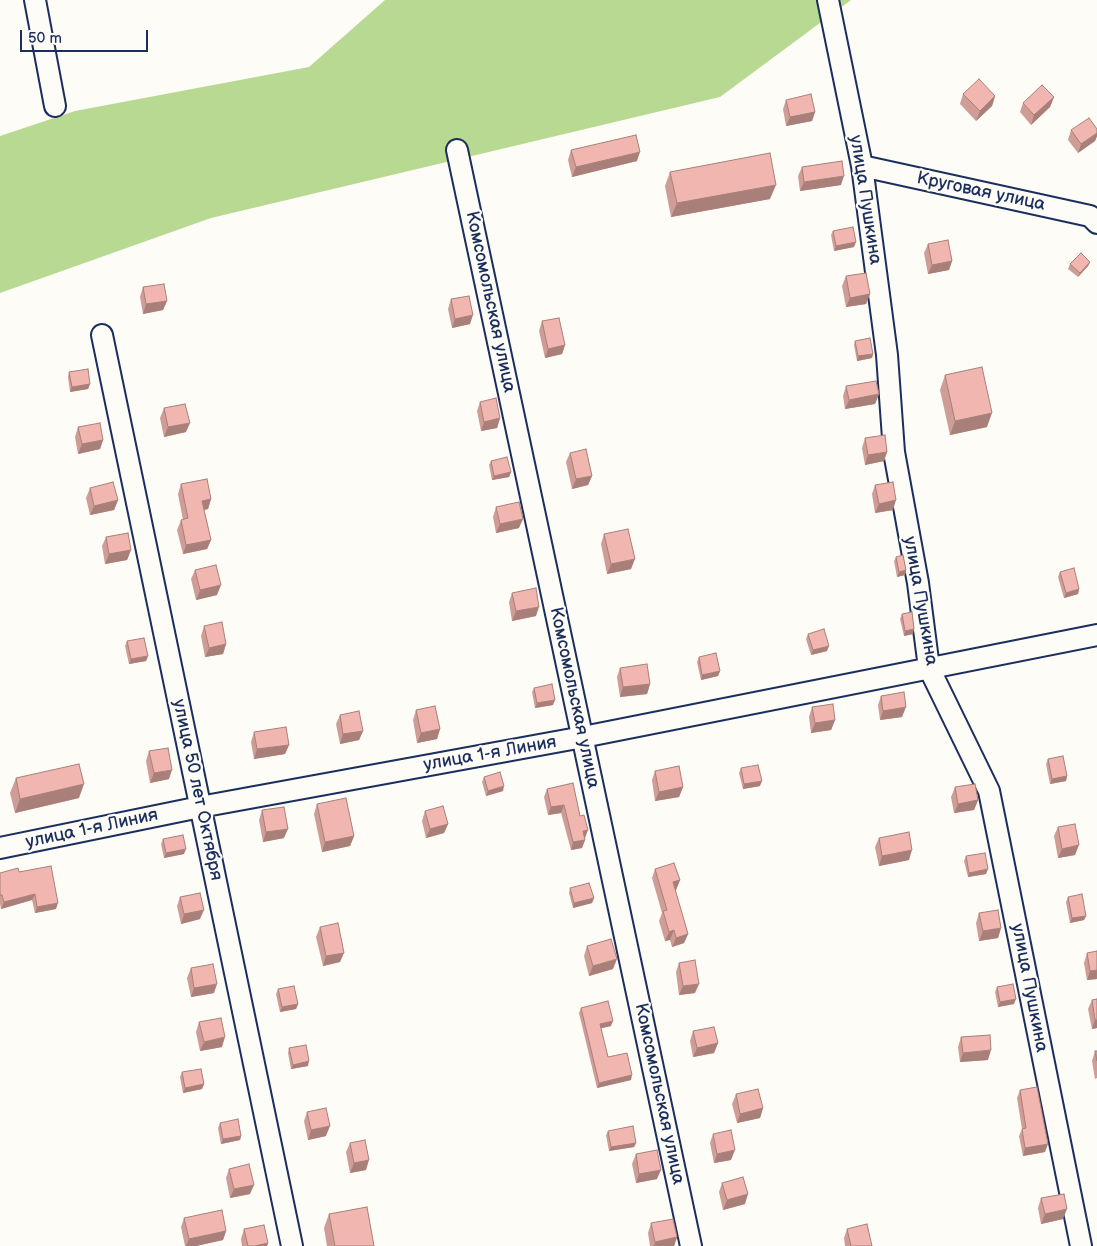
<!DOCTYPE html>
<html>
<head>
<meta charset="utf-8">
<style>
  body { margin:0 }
  #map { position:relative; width:1097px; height:1246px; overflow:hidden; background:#fdfcf7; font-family:"Balsamiq Sans",sans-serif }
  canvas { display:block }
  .scale { position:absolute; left:20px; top:30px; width:128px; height:22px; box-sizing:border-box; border:2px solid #1b2f5e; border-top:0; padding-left:6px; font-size:15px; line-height:18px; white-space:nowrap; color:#1b2f5e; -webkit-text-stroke:4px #fdfcf7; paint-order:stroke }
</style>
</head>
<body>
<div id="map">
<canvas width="1097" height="1246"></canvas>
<div class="scale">50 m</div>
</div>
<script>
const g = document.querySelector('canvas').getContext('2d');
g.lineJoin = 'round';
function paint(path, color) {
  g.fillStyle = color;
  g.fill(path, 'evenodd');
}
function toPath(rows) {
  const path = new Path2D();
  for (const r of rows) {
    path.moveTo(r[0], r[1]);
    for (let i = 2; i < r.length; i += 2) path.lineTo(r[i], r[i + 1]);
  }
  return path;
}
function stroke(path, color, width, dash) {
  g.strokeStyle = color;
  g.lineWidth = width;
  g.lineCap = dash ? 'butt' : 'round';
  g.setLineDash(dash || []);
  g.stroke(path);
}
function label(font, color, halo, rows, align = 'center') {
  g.font = font + ' "Balsamiq Sans",sans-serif';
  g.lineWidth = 4.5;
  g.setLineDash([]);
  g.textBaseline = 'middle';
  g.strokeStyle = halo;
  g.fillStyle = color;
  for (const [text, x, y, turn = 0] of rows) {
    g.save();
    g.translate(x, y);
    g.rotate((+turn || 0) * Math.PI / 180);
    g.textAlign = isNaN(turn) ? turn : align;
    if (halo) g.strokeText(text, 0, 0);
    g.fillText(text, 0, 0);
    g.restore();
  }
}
const green = toPath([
  [385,0,851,0,720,97,211,218,0,293,0,136,75,111,309,67]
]);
const minor = toPath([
  [35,0,55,106],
  [828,0,862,166,887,355,894,452,918,583,929,668,989,791,1081,1246],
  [457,150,691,1246],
  [862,166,1090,216,1097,223],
  [102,335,292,1246],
  [0,848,200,807,583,737,1097,635]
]);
const wall = toPath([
  [963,94,995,96,992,106,976,121,960,104],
  [1054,97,1050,107,1031,125,1020,112,1023,103],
  [786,100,815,112,812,121,786,126,783,109],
  [1097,129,1097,136,1095,141,1078,153,1068,140,1071,130],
  [571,150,637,161,572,177,568,160],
  [802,167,841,185,800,191,798,176],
  [670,172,770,199,671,217,665,186],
  [833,231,854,247,834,251,831,235],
  [928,244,952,261,949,270,928,274,924,253],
  [1090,262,1088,266,1078,277,1068,269,1070,264],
  [846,276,870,294,866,304,846,307,842,286],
  [143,287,167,301,163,310,143,314,140,297],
  [451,299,470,324,452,328,448,309],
  [542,321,565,345,562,354,545,358,539,331],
  [855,341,873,354,872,358,857,361,854,345],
  [69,372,90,384,88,389,70,392,68,377],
  [945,375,987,427,950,435,940,390],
  [846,386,879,394,875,404,845,409,843,396],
  [480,402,500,418,497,428,481,431,477,411],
  [164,408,186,432,164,437,160,418],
  [78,427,103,440,100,449,78,454,75,437],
  [865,438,887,452,884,461,865,465,862,448],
  [570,453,592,476,588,485,572,489,566,462],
  [491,461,511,472,509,477,492,480,489,465],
  [181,484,211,499,208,509,204,510,211,540,207,549,183,554,177,530,181,520,183,520,178,494],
  [875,485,893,510,875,513,872,494],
  [90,488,118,500,114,510,90,515,86,498],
  [496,507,519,528,496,533,493,517],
  [604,534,631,569,607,574,601,544],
  [106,537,131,550,127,560,105,564,102,546],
  [896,557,906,570,905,575,897,577,894,561],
  [195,570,217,595,196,600,191,579],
  [1060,572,1079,589,1078,594,1064,598,1058,577],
  [512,593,536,616,512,621,509,602],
  [902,614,913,634,904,636,900,619],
  [204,626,226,644,223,654,205,657,201,636],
  [808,634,827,651,811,655,806,639],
  [127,641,148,656,146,661,129,664,125,646],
  [699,657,720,671,718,676,701,680,697,662],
  [620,668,650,684,647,694,620,697,617,677],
  [534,688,553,705,535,708,532,692],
  [881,696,902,717,880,720,878,705],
  [812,707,835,720,831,730,811,733,809,717],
  [416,710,440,729,437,739,417,743,413,720],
  [340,715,363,731,359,740,340,744,336,724],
  [254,732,289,745,285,754,254,759,251,742],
  [149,751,169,779,150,783,146,761],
  [1048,759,1067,776,1066,781,1050,784,1046,764],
  [741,768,760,786,743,789,739,773],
  [655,771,683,787,679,797,655,801,652,780],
  [484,777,503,791,486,796,482,782],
  [16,778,79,798,15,813,10,793],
  [573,783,585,840,582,848,571,850,561,813,548,815,544,797,547,789],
  [955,787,978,800,974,810,954,813,951,797],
  [317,804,354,836,350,846,322,852,314,814],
  [262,810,284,838,263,842,259,820],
  [425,811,448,824,444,833,426,838,422,821],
  [1058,827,1075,855,1058,858,1054,836],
  [879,838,909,860,879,866,875,847],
  [163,839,184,854,164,858,161,844],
  [966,856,986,874,968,877,964,861],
  [655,869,680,880,676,890,675,890,688,934,684,943,672,947,670,940,665,941,659,921,662,913,652,878],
  [19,872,56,909,35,913,32,900,1,909,0,904,0,873],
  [570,888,594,898,592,903,573,908,569,893],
  [180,897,200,919,181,924,177,906],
  [1068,897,1086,916,1084,920,1070,923,1066,902],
  [979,913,1001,928,998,938,979,941,976,923],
  [320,927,340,962,323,966,316,937],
  [587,946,613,969,589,976,584,956],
  [1087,953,1097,979,1087,980,1084,963],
  [679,963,695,993,679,995,676,972],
  [191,968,214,993,191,997,187,978],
  [997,987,1014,1004,998,1007,995,992],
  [278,989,298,1004,296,1009,280,1012,276,994],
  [1097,999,1097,1028,1092,1029,1088,1009,1092,1000],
  [581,1008,611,1026,601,1028,608,1057,631,1080,597,1088,579,1013],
  [199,1022,222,1047,200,1051,196,1032],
  [693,1031,718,1043,714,1053,693,1057,690,1041],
  [961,1037,988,1060,960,1062,958,1047],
  [289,1048,308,1066,291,1069,288,1053],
  [1095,1051,1097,1051,1097,1078,1095,1079,1092,1061],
  [182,1072,204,1084,202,1089,183,1093,180,1077],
  [1020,1090,1045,1152,1023,1156,1019,1136,1022,1129,1017,1098],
  [736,1094,763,1108,760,1118,737,1123,732,1104],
  [307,1112,326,1136,308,1140,304,1121],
  [220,1123,241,1136,240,1140,221,1144,218,1128],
  [608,1131,636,1143,634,1147,609,1151,606,1135],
  [713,1134,731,1160,714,1163,710,1143],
  [350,1143,366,1170,350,1173,346,1152],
  [636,1154,657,1179,636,1183,632,1164],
  [229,1169,250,1194,230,1198,226,1178],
  [722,1183,745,1204,723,1210,719,1192],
  [1041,1198,1063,1219,1041,1224,1038,1208],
  [329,1214,374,1246,327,1246,324,1228],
  [184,1218,226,1231,223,1240,196,1246,185,1246,181,1227],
  [651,1223,677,1237,674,1246,650,1246,648,1233],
  [244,1229,268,1243,267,1246,242,1246,241,1239],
  [847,1229,872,1246,845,1246,844,1238]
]);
const shadedWall = toPath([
  [995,96,992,106,976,121,980,111],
  [1054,97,1050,107,1031,125,1034,115],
  [815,112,812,121,786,126,790,117],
  [1097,133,1097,136,1095,141,1078,153,1081,144],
  [640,152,637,161,572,177,576,167],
  [844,176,841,185,800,191,804,182],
  [776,185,770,199,671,217,677,203],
  [856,242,854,247,834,251,836,246],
  [952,261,949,270,928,274,932,265],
  [1090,262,1088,266,1078,277,1080,273],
  [870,294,866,304,846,307,850,298],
  [167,301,163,310,143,314,146,304],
  [473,315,470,324,452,328,455,319],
  [565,345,562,354,545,358,548,349],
  [873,354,872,358,857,361,858,356],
  [90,384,88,389,70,392,72,387],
  [879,394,875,404,845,409,849,400],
  [992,413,987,427,950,435,955,421],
  [500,418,497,428,481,431,484,422],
  [190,423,186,432,164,437,168,427],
  [103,440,100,449,78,454,82,444],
  [887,452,884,461,865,465,868,455],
  [511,472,509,477,492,480,494,476],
  [592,476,588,485,572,489,576,479],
  [211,499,208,509,199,511,202,501],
  [118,500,114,510,90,515,94,506],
  [896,500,893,510,875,513,879,504],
  [523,519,519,528,496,533,500,524],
  [211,540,207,549,183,554,186,545],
  [131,550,127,560,105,564,109,554],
  [635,559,631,569,607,574,611,564],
  [906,570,905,575,897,577,899,572],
  [221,585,217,595,196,600,200,590],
  [1079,589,1078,594,1064,598,1066,593],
  [539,607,536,616,512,621,516,611],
  [914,629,913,634,904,636,905,631],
  [226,644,223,654,205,657,209,648],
  [829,646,827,651,811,655,813,650],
  [148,656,146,661,129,664,131,659],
  [720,671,718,676,701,680,702,675],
  [650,684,647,694,620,697,623,687],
  [555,700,553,705,535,708,537,703],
  [906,707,902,717,880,720,883,711],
  [835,720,831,730,811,733,815,723],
  [440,729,437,739,417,743,421,733],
  [363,731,359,740,340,744,343,734],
  [289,745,285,754,254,759,257,749],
  [172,770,169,779,150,783,154,773],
  [1067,776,1066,781,1050,784,1052,779],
  [762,781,760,786,743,789,744,784],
  [84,784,79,798,15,813,20,799],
  [504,786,503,791,486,796,488,791],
  [683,787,679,797,655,801,659,792],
  [978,800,974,810,954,813,958,804],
  [564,805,561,813,548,815,551,807],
  [448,824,444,833,426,838,430,829],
  [288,829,284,838,263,842,266,832],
  [588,830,585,838,580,839,583,831],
  [354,836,350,846,322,852,325,842],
  [585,840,582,848,571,850,573,842],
  [1079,845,1075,855,1058,858,1062,849],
  [186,849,184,854,164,858,166,853],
  [912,850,909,860,879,866,882,856],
  [988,869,986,874,968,877,969,873],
  [680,880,676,890,669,892,673,882],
  [35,894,32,900,1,909,4,902],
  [594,898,592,903,573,908,574,903],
  [58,903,56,909,35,913,37,907],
  [204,910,200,919,181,924,184,914],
  [1086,916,1084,920,1070,923,1072,918],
  [1001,928,998,938,979,941,983,931],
  [674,930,670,940,665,941,669,932],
  [688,934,684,943,672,947,676,938],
  [344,953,340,962,323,966,326,956],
  [617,959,613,969,589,976,593,966],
  [1097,970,1097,979,1087,980,1090,971],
  [217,984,214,993,191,997,194,988],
  [699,984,695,993,679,995,683,986],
  [1016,999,1014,1004,998,1007,1000,1002],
  [298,1004,296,1009,280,1012,282,1007],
  [1095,1020,1097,1020,1097,1028,1092,1029],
  [613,1021,611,1026,598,1029,600,1024],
  [225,1037,222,1047,200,1051,204,1042],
  [718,1043,714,1053,693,1057,697,1048],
  [991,1050,988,1060,960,1062,963,1053],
  [309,1061,308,1066,291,1069,293,1065],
  [632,1075,631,1080,597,1088,599,1083],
  [204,1084,202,1089,183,1093,185,1088],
  [763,1108,760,1118,737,1123,740,1114],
  [330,1126,326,1136,308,1140,311,1130],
  [241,1136,240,1140,221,1144,223,1139],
  [636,1143,634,1147,609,1151,611,1147],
  [1048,1144,1045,1152,1023,1156,1025,1148],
  [735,1150,731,1160,714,1163,717,1154],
  [369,1160,366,1170,350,1173,354,1163],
  [661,1170,657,1179,636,1183,639,1174],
  [254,1185,250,1194,230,1198,234,1189],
  [748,1194,745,1204,723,1210,727,1200],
  [1067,1209,1063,1219,1041,1224,1045,1214],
  [226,1231,223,1240,196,1246,186,1246,189,1239],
  [677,1237,674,1246,654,1246,655,1242],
  [268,1243,267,1246,255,1246]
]);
const building = toPath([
  [979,79,995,96,980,111,963,94,979,79],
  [1042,85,1054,97,1034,115,1023,103,1042,85],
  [811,94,815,112,790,117,786,100,811,94],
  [1089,118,1097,129,1097,133,1081,144,1071,130,1089,118],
  [636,135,640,152,576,167,571,150,636,135],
  [770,153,776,185,677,203,670,172,770,153],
  [842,161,844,176,804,182,802,167,842,161],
  [853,227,856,242,836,246,833,231,853,227],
  [948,240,952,261,932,265,928,244,948,240],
  [1081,253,1090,262,1080,273,1070,264,1081,253],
  [866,273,870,294,850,298,846,276,866,273],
  [164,284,167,301,146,304,143,287,164,284],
  [469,296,473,315,455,319,451,299,469,296],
  [559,318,565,345,548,349,542,321,559,318],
  [870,338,873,354,858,356,855,341,870,338],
  [982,367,992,413,955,421,945,375,982,367],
  [88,369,90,384,72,387,69,372,88,369],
  [876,381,879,394,849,400,846,386,876,381],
  [496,398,500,418,484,422,480,402,496,398],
  [185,404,190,423,168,427,164,408,185,404],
  [100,423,103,440,82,444,78,427,100,423],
  [885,435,887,452,868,455,865,438,885,435],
  [586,449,592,476,576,479,570,453,586,449],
  [507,457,511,472,494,476,491,461,507,457],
  [207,479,211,499,202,501,211,540,186,545,181,520,188,518,181,484,207,479],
  [113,482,118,500,94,506,90,488,113,482],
  [893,482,896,500,879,504,875,485,893,482],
  [519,502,523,519,500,524,496,507,519,502],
  [628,529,635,559,611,564,604,534,628,529],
  [128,533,131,550,109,554,106,537,128,533],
  [903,555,906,570,899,572,896,557,903,555],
  [216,565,221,585,200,590,195,570,216,565],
  [1074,568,1079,589,1066,593,1060,572,1074,568],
  [536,588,539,607,516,611,512,593,536,588],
  [912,612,914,629,905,631,902,614,912,612],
  [222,622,226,644,209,648,204,626,222,622],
  [824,629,829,646,813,650,808,634,824,629],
  [144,638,148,656,131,659,127,641,144,638],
  [716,653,720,671,702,675,699,657,716,653],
  [647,664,650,684,623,687,620,668,647,664],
  [552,684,555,700,537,703,534,688,552,684],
  [904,692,906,707,883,711,881,696,904,692],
  [833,704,835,720,815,723,812,707,833,704],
  [435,706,440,729,421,733,416,710,435,706],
  [359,711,363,731,343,734,340,715,359,711],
  [286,727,289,745,257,749,254,732,286,727],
  [168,748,172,770,154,773,149,751,168,748],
  [1063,756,1067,776,1052,779,1048,759,1063,756],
  [79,764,84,784,20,799,16,778,79,764],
  [758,765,762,781,744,784,741,768,758,765],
  [679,766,683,787,659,792,655,771,679,766],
  [500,772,504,786,488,791,484,777,500,772],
  [573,783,580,816,584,815,588,830,583,831,585,840,573,842,564,805,551,807,547,789,573,783],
  [975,784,978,800,958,804,955,787,975,784],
  [346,798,354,836,325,842,317,804,346,798],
  [443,806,448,824,430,829,425,811,443,806],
  [284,807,288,829,266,832,262,810,284,807],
  [1075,824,1079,845,1062,849,1058,827,1075,824],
  [909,832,912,850,882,856,879,838,909,832],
  [183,835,186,849,166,853,163,839,183,835],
  [985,853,988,869,969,873,966,856,985,853],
  [674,863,680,880,673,882,688,934,676,938,674,930,669,932,663,911,667,910,655,869,674,863],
  [51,866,58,903,37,907,35,894,4,902,2,895,0,895,0,873,18,868,19,872,51,866],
  [589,883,594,898,574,903,570,888,589,883],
  [200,893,204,910,184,914,180,897,200,893],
  [1082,894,1086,916,1072,918,1068,897,1082,894],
  [998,910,1001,928,983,931,979,913,998,910],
  [338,923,344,953,326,956,320,927,338,923],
  [611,939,617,959,593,966,587,946,611,939],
  [1097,951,1097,970,1090,971,1087,953,1097,951],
  [695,960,699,984,683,986,679,963,695,960],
  [213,964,217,984,194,988,191,968,213,964],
  [1013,984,1016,999,1000,1002,997,987,1013,984],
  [294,986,298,1004,282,1007,278,989,294,986],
  [1097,999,1097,1020,1095,1020,1092,1000,1097,999],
  [608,1001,613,1021,600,1024,608,1057,627,1053,632,1075,599,1083,581,1008,608,1001],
  [221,1018,225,1037,204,1042,199,1022,221,1018],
  [714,1027,718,1043,697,1048,693,1031,714,1027],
  [990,1035,991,1050,963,1053,961,1037,990,1035],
  [306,1045,309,1061,293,1065,289,1048,306,1045],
  [1095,1051,1097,1051,1097,1061,1095,1051],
  [201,1069,204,1084,185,1088,182,1072,201,1069],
  [1037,1087,1048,1144,1025,1148,1022,1129,1026,1128,1020,1090,1037,1087],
  [758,1089,763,1108,740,1114,736,1094,758,1089],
  [326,1108,330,1126,311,1130,307,1112,326,1108],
  [238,1119,241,1136,223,1139,220,1123,238,1119],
  [633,1126,636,1143,611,1147,608,1131,633,1126],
  [731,1130,735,1150,717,1154,713,1134,731,1130],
  [365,1140,369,1160,354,1163,350,1143,365,1140],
  [657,1150,661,1170,639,1174,636,1154,657,1150],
  [249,1164,254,1185,234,1189,229,1169,249,1164],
  [743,1177,748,1194,727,1200,722,1183,743,1177],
  [1064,1194,1067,1209,1045,1214,1041,1198,1064,1194],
  [367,1207,374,1246,335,1246,329,1214,367,1207],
  [222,1210,226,1231,189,1239,184,1218,222,1210],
  [673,1219,677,1237,655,1242,651,1223,673,1219],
  [867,1224,872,1246,851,1246,847,1229,867,1224],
  [264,1225,268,1243,255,1246,248,1246,244,1229,264,1225]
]);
const streetNames = [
  ["Круговая улица",981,192,12],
  ["улица Пушкина",865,200,81],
  ["Комсомольская улица",490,302,78],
  ["улица Пушкина",920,601,80],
  ["Комсомольская улица",574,698,78],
  ["улица 1-я Линия",490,754,-10],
  ["улица 50 лет Октября",197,790,78],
  ["улица 1-я Линия",92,829,-12],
  ["улица Пушкина",1029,988,79],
  ["Комсомольская улица",659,1094,78]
];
paint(green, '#b8d992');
stroke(minor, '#1b2f5e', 24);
stroke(minor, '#fdfcf7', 20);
paint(wall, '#cf9d96');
paint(shadedWall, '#a97f7a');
paint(building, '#f1b6af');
stroke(building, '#a97f7a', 1);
label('18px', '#1b2f5e', '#fdfcf7', streetNames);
</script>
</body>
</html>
